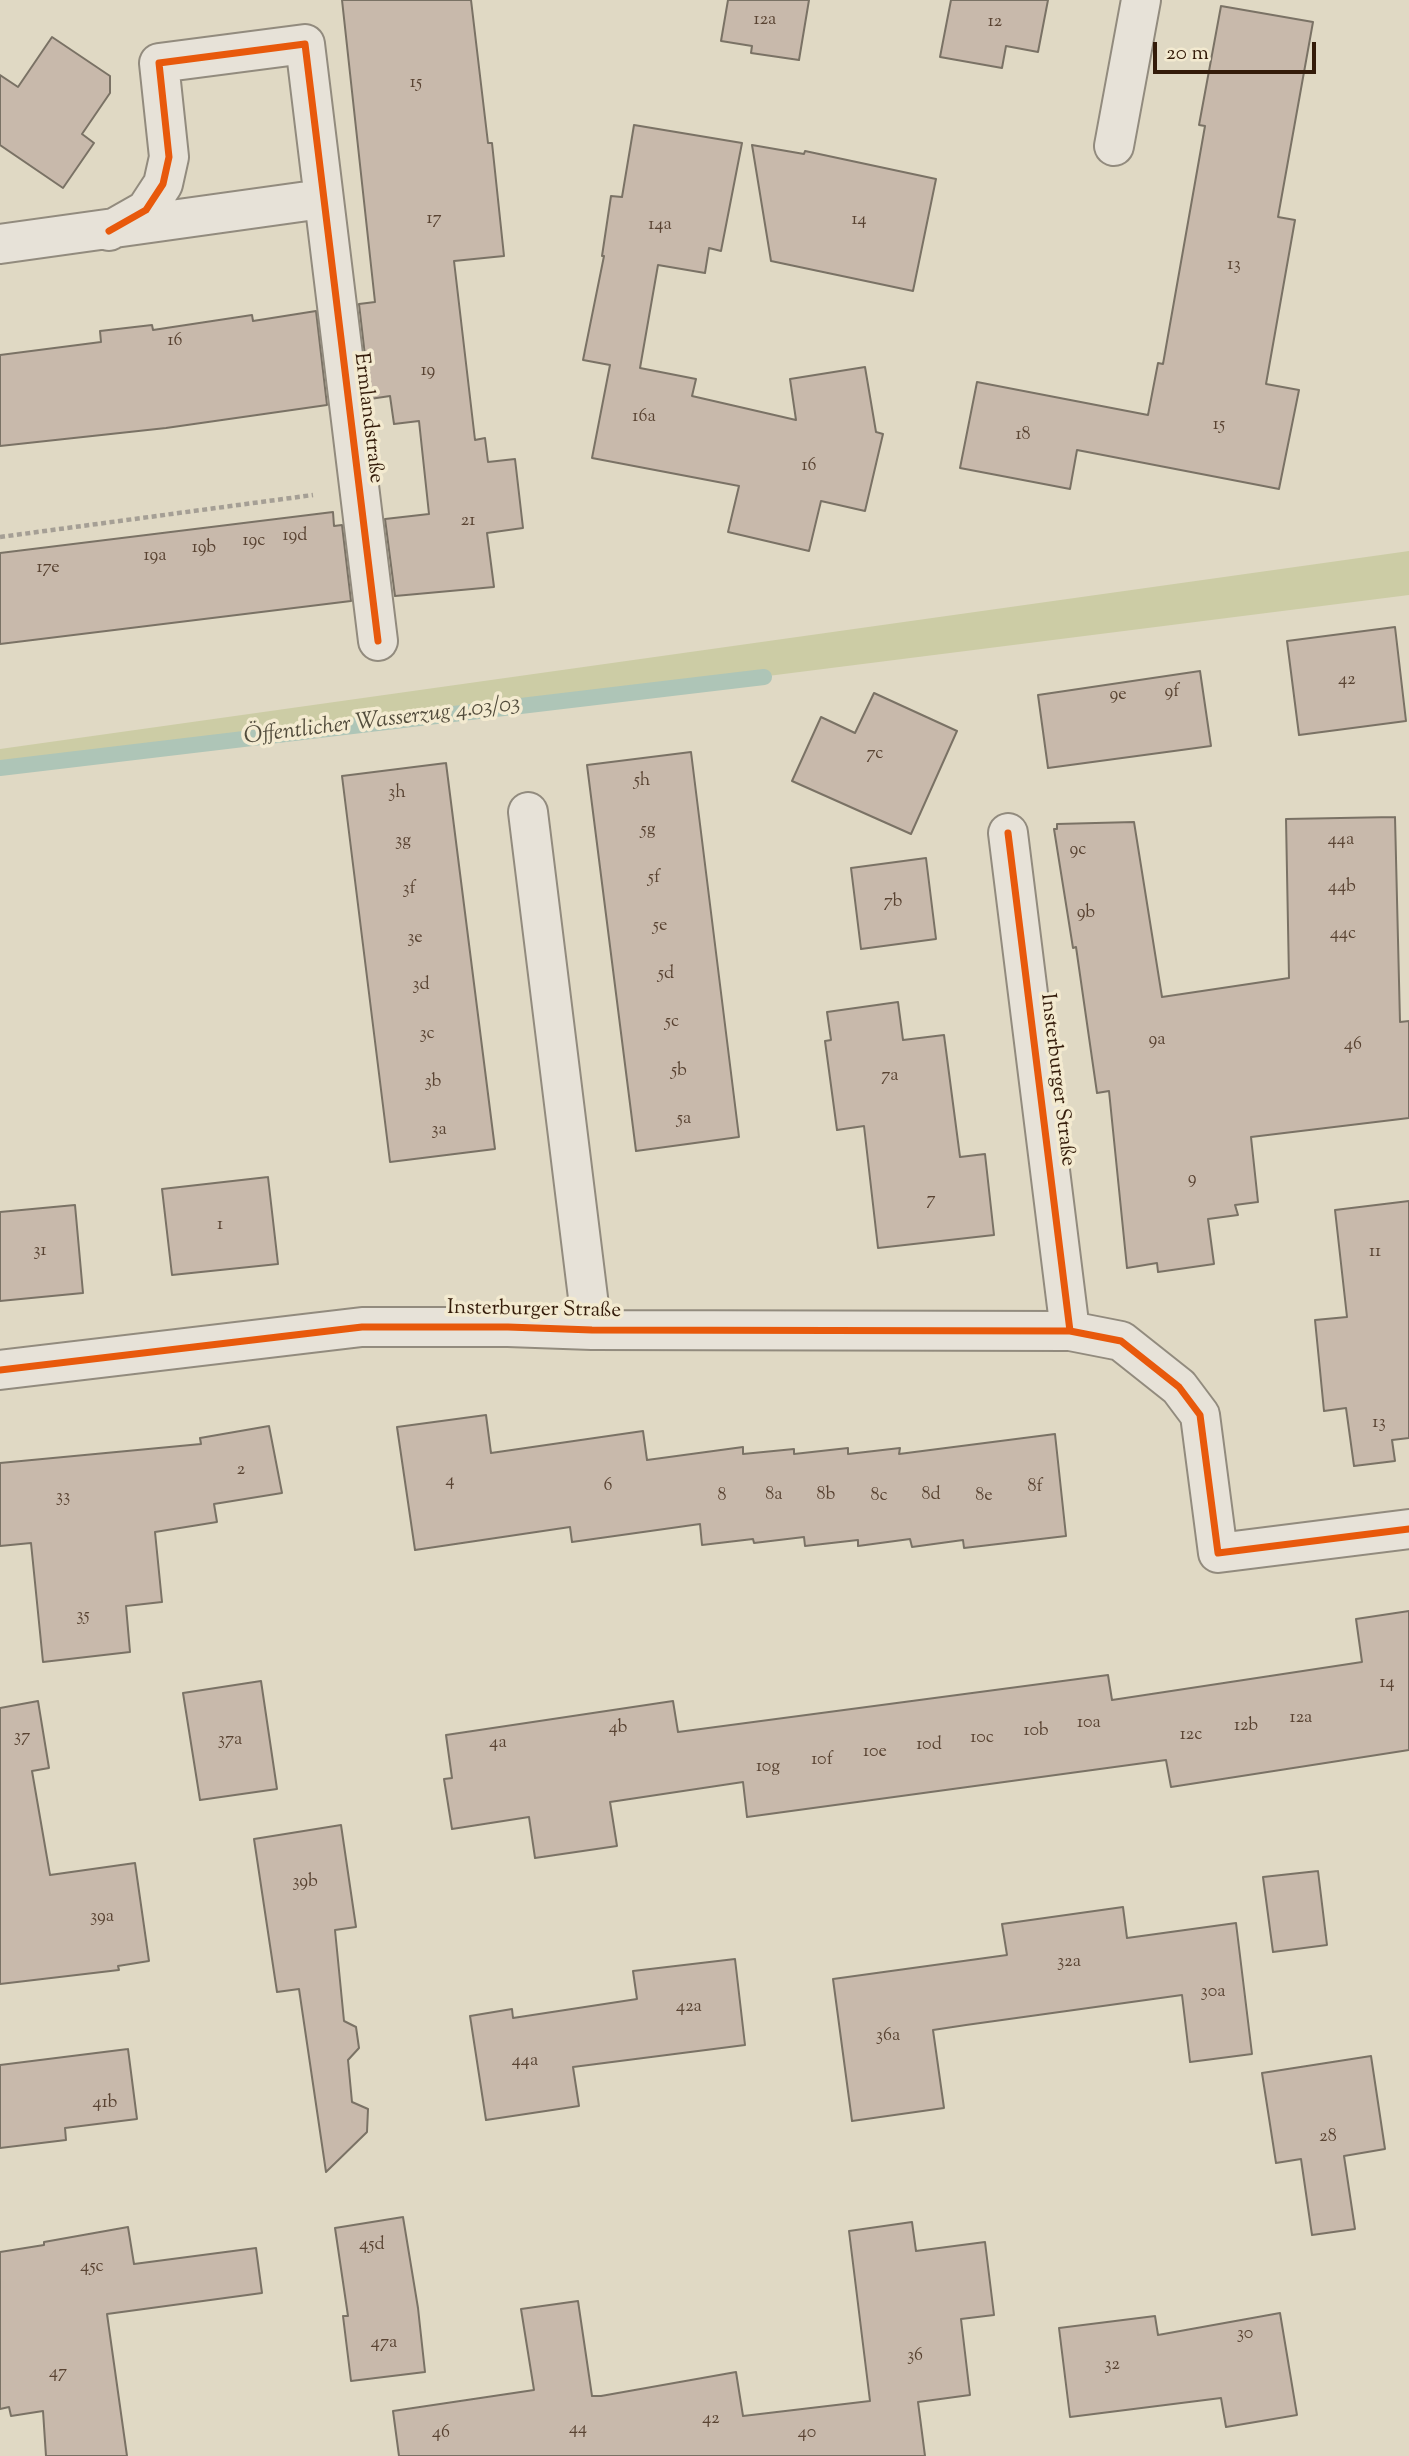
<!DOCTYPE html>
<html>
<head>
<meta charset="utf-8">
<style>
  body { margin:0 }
  #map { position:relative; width:1409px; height:2456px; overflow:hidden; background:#e0d9c4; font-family:"Sorts Mill Goudy",serif }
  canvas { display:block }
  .scale { position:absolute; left:1153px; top:42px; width:163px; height:32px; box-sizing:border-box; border:4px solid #341c0a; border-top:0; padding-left:9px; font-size:21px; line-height:24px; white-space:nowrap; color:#341c0a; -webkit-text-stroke:5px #f3ead0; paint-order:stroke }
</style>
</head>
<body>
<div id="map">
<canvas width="1409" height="2456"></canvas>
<div class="scale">20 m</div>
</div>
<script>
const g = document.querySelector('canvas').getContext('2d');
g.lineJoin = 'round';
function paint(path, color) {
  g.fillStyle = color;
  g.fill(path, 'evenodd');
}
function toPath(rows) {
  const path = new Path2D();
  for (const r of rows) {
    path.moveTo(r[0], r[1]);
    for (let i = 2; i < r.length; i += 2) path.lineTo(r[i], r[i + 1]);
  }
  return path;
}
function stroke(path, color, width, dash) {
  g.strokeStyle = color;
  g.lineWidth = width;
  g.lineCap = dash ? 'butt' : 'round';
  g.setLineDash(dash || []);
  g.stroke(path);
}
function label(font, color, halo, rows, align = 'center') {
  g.font = font + ' "Sorts Mill Goudy",serif';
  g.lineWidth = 7;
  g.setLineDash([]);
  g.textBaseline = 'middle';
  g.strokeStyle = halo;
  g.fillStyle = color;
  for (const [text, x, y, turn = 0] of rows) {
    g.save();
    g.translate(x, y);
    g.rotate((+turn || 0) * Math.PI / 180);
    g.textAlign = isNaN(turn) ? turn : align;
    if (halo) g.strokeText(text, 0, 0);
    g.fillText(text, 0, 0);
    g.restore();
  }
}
const green = toPath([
  [1409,551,1409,595,0,773,0,749]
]);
const stream = toPath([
  [0,768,764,677]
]);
const building = toPath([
  [342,0,471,0,488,143,492,143,504,256,454,261,475,440,485,438,488,462,515,459,523,528,487,533,494,587,395,596,385,519,429,514,419,421,394,424,390,396,370,399,359,304,375,302,342,0],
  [728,0,809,0,799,60,751,53,752,46,721,41,728,0],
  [951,0,1048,0,1038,52,1006,46,1002,68,940,57,951,0],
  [1221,6,1313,22,1278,217,1295,220,1266,384,1299,390,1279,489,1077,450,1070,489,960,468,977,382,1148,415,1158,363,1163,364,1205,126,1199,125,1221,6],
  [52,37,110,76,110,93,82,134,94,143,63,188,0,145,0,75,18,87,52,37],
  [634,125,742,143,721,251,709,248,705,273,658,265,640,368,696,379,692,396,796,420,790,379,865,367,876,432,883,434,865,511,821,501,809,551,728,532,739,486,592,458,610,365,583,360,604,256,602,256,611,196,622,197,634,125],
  [752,145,804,154,805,151,936,179,913,291,771,261,752,145],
  [316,311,327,405,166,428,0,446,0,355,101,342,100,331,152,325,153,330,252,315,253,321,316,311],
  [333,512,334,526,342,525,351,601,0,644,0,553,333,512],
  [1395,627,1406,721,1299,735,1287,641,1395,627],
  [1200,671,1211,746,1048,768,1038,695,1200,671],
  [874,693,957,731,911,834,792,781,821,717,855,733,874,693],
  [691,752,739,1137,636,1151,587,765,691,752],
  [446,763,495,1149,390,1162,342,776,446,763],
  [1395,817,1400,1022,1409,1021,1409,1118,1251,1137,1258,1202,1235,1205,1238,1215,1208,1219,1214,1264,1158,1272,1157,1263,1127,1268,1109,1091,1097,1093,1076,947,1073,948,1054,829,1057,829,1057,824,1134,822,1162,997,1289,978,1286,819,1395,817],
  [926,858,936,939,861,949,851,868,926,858],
  [898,1002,903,1040,944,1035,960,1157,985,1154,994,1235,878,1248,864,1126,837,1130,825,1041,831,1040,827,1012,898,1002],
  [268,1177,278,1264,172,1275,162,1189,268,1177],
  [1409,1201,1409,1438,1392,1440,1395,1461,1354,1466,1346,1408,1324,1411,1315,1320,1347,1317,1335,1210,1409,1201],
  [75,1205,83,1293,0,1301,0,1212,75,1205],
  [486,1415,491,1453,643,1431,647,1460,743,1447,743,1454,794,1449,794,1454,848,1448,848,1454,900,1448,899,1454,1055,1434,1066,1536,964,1548,963,1540,912,1547,910,1539,858,1546,858,1540,805,1546,804,1537,754,1543,753,1539,702,1545,700,1524,572,1542,570,1527,415,1550,397,1427,486,1415],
  [269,1426,282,1493,214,1504,217,1522,155,1532,162,1602,126,1606,130,1652,43,1662,31,1543,0,1546,0,1463,201,1444,200,1438,269,1426],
  [1409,1611,1409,1750,1171,1787,1166,1760,747,1817,743,1782,610,1802,617,1846,535,1858,529,1817,452,1829,444,1779,452,1778,446,1735,673,1701,678,1732,1108,1675,1112,1700,1362,1662,1356,1619,1409,1611],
  [261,1681,277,1789,200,1800,183,1693,261,1681],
  [38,1701,49,1768,32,1771,50,1875,135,1863,149,1961,118,1966,119,1970,0,1984,0,1708,38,1701],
  [341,1825,356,1927,335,1930,344,2021,356,2027,359,2048,348,2060,352,2102,368,2109,367,2132,326,2172,299,1989,277,1992,254,1839,341,1825],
  [1318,1871,1327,1945,1273,1952,1263,1877,1318,1871],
  [1123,1907,1127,1938,1236,1923,1252,2054,1190,2062,1182,1995,966,2025,933,2030,944,2108,852,2121,833,1979,1007,1955,1002,1924,1123,1907],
  [735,1959,745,2045,573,2067,579,2106,486,2120,470,2016,512,2009,513,2018,637,1999,633,1971,735,1959],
  [128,2049,137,2119,65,2128,66,2140,0,2148,0,2065,128,2049],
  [1371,2056,1385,2149,1344,2156,1355,2229,1312,2235,1301,2159,1276,2163,1262,2073,1371,2056],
  [403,2217,418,2308,425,2372,351,2381,343,2316,348,2316,335,2228,403,2217],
  [912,2222,916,2251,985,2242,994,2315,961,2319,970,2395,918,2402,925,2456,399,2456,393,2411,534,2390,521,2309,578,2301,592,2396,601,2396,736,2372,743,2416,870,2401,849,2231,912,2222],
  [128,2227,134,2264,256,2248,262,2293,107,2314,127,2456,46,2456,43,2411,11,2416,9,2407,0,2409,0,2252,44,2245,44,2242,128,2227],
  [1280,2313,1297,2415,1226,2427,1221,2398,1070,2417,1059,2328,1155,2316,1158,2335,1280,2313]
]);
const path = toPath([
  [0,537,313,495]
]);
const minor = toPath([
  [1114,146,1141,0],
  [109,231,146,210,163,184,169,157,159,63,305,44,378,641],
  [0,244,322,199],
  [528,812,592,1330],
  [1008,833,1070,1331],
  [0,1370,362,1327,508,1327,592,1330,1070,1331,1121,1341,1179,1387,1200,1415,1218,1553,1409,1529]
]);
const cycleway = toPath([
  [109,231,146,210,163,184,169,157,159,63,305,44,378,641],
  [1008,833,1070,1331],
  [0,1370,362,1327,508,1327,592,1330,1070,1331,1121,1341,1179,1387,1200,1415,1218,1553,1409,1529]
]);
const numberNames = [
  ["12a",765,21],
  ["12",995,23],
  ["15",416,84],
  ["17",434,220],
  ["14",859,221],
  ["14a",660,226],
  ["13",1234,266],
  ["16",175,342],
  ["19",428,372],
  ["16a",644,418],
  ["15",1219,426],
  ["18",1023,436],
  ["16",809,467],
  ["21",468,522],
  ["19d",295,537],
  ["19c",254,542],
  ["19b",204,549],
  ["19a",155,557],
  ["17e",48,569],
  ["42",1347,681],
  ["9f",1172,693],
  ["9e",1118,696],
  ["7c",875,755],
  ["5h",642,782],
  ["3h",397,794],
  ["5g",648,831],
  ["44a",1341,841],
  ["3g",403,842],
  ["9c",1078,851],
  ["5f",654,879],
  ["44b",1342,888],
  ["3f",409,890],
  ["7b",893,903],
  ["9b",1086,914],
  ["5e",660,927],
  ["44c",1343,935],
  ["3e",415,939],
  ["5d",666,975],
  ["3d",421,986],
  ["5c",672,1023],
  ["3c",427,1035],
  ["9a",1157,1041],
  ["46",1353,1046],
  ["5b",679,1072],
  ["7a",890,1077],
  ["3b",433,1083],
  ["5a",684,1120],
  ["3a",439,1131],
  ["9",1192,1180],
  ["7",931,1201],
  ["1",220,1226],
  ["31",40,1252],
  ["11",1375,1253],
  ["13",1379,1424],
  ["2",241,1471],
  ["4",450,1482],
  ["6",608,1487],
  ["8f",1035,1488],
  ["8a",774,1496],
  ["8b",826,1496],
  ["8d",931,1496],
  ["8",722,1497],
  ["8c",879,1497],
  ["8e",984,1497],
  ["33",63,1498],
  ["35",83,1617],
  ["14",1387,1684],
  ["12a",1301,1719],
  ["10a",1089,1724],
  ["12b",1246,1727],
  ["4b",618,1729],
  ["10b",1036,1732],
  ["12c",1191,1736],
  ["37",22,1738],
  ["10c",982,1739],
  ["37a",230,1741],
  ["4a",498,1744],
  ["10d",929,1746],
  ["10e",875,1753],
  ["10f",822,1761],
  ["10g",768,1768],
  ["39b",305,1883],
  ["39a",102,1918],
  ["32a",1069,1963],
  ["30a",1213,1993],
  ["42a",689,2008],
  ["36a",888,2037],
  ["44a",525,2062],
  ["41b",105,2104],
  ["28",1328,2138],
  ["45d",372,2246],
  ["45c",92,2268],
  ["30",1245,2335],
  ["47a",384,2344],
  ["36",915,2357],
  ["32",1112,2366],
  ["47",58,2374],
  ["42",711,2420],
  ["44",578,2430],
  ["46",441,2434],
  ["40",807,2434]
];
const streetNames = [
  ["Ermlandstraße",367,418,83],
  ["Insterburger Straße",1056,1080,83],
  ["Insterburger Straße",534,1311,1]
];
const waterNames = [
  ["Öffentlicher Wasserzug 4.03/03",382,722,-7]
];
paint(green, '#cccca5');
stroke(stream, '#aec5b7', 16);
paint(building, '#c8b9ab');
stroke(building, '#7a7265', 2);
stroke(minor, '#928b7e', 42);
stroke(path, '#a59f95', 4.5, [5, 3.5]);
stroke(minor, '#e7e2d8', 38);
stroke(cycleway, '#e8590c', 7);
label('18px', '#594332', null, numberNames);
label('21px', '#341c0a', '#f3ead0', streetNames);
label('italic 23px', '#524c3c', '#f3ead0', waterNames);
</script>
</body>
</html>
